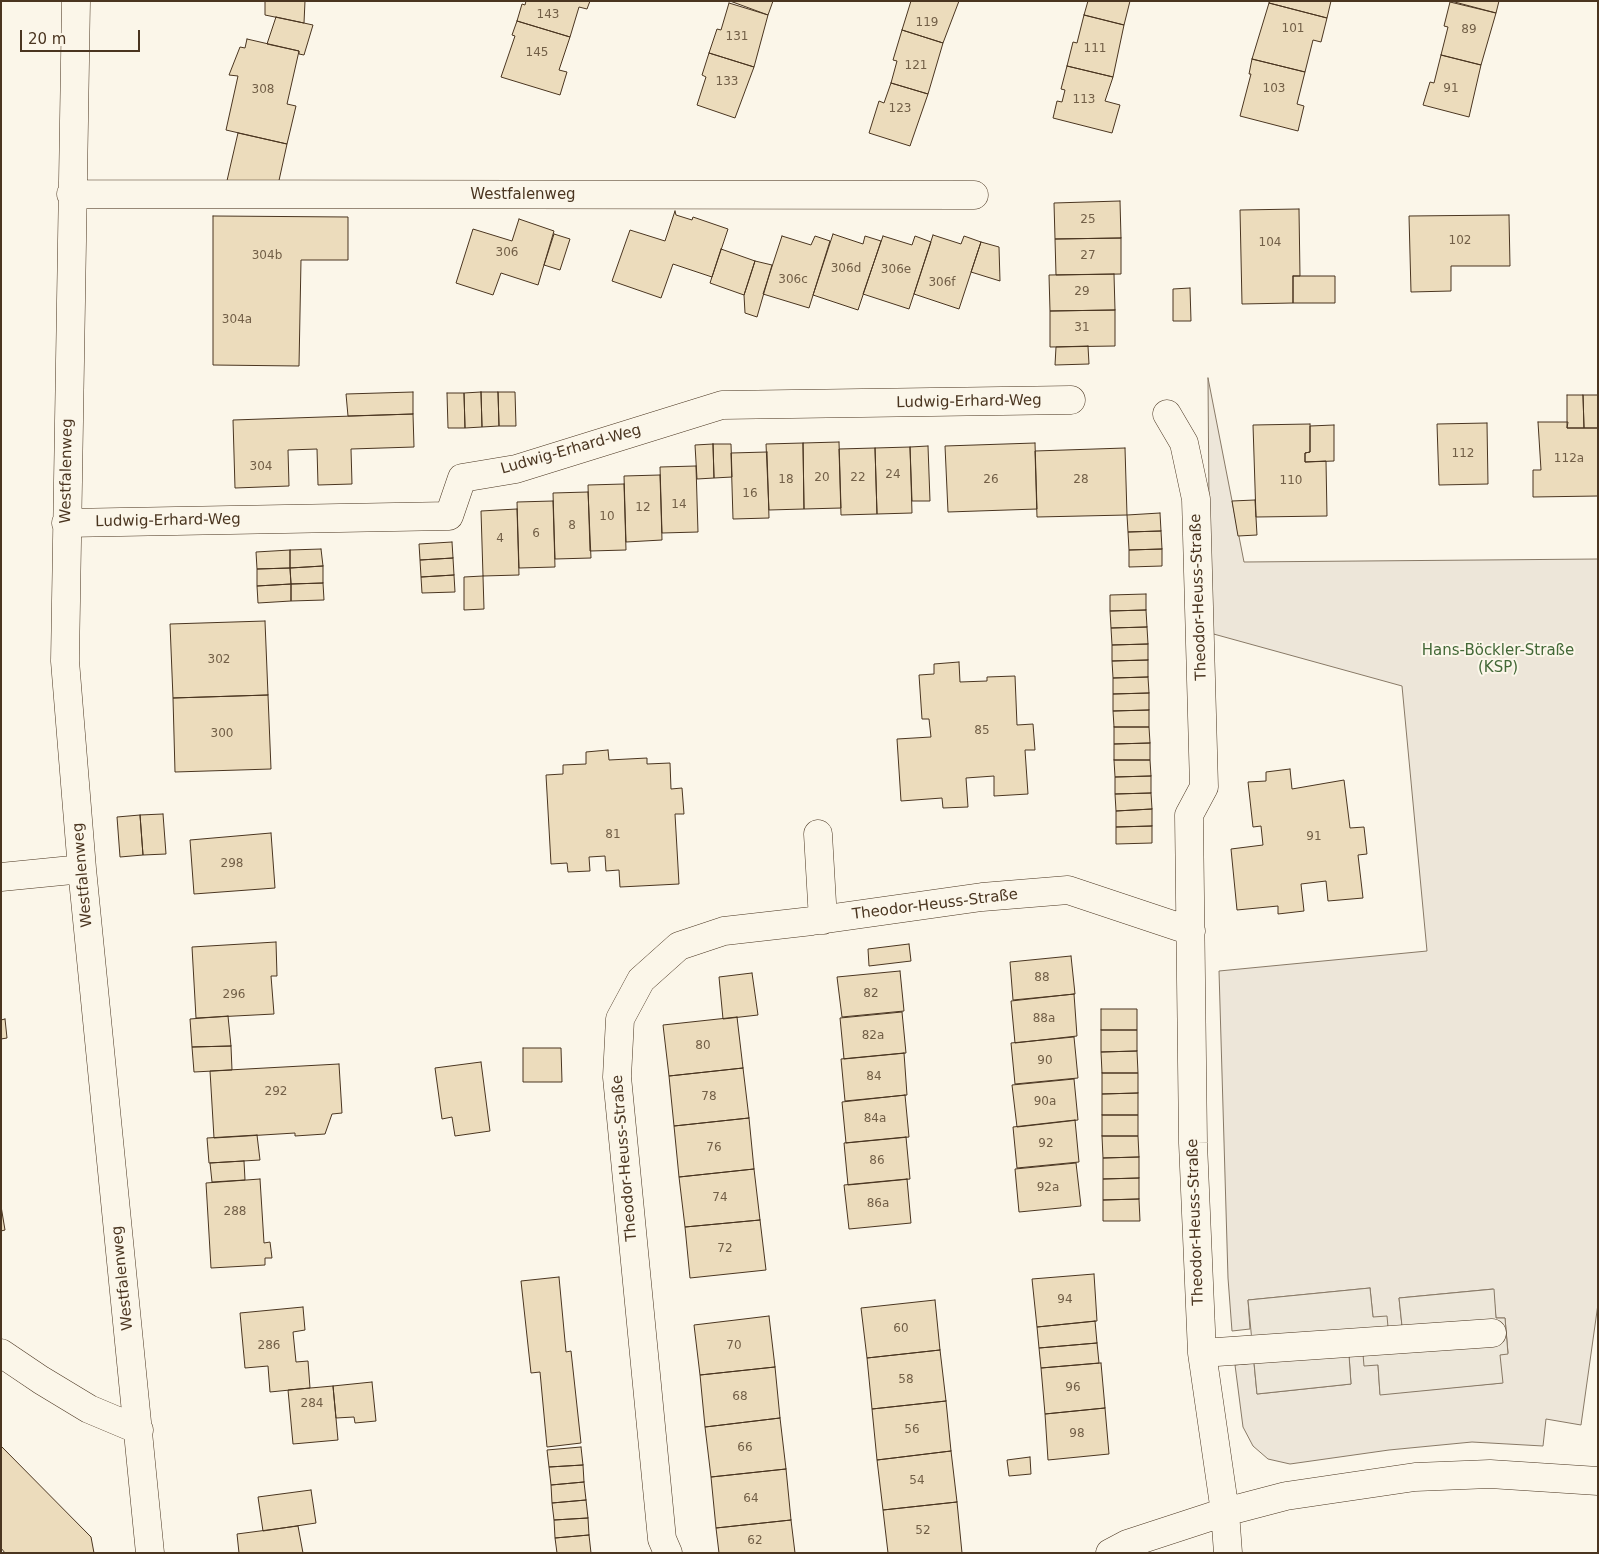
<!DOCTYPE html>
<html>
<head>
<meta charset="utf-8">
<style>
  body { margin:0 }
  #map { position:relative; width:1599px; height:1554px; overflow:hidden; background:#fbf6e9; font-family:"DejaVu Sans",sans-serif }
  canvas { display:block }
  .frame { position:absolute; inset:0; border:2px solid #4a3520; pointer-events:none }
  .scale { position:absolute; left:20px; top:30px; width:120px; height:22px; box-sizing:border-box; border:2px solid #4a3520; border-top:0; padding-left:6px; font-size:15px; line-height:18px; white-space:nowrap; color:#4a3520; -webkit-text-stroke:4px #fbf6e9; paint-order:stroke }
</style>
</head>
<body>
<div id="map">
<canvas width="1599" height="1554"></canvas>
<div class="frame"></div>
<div class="scale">20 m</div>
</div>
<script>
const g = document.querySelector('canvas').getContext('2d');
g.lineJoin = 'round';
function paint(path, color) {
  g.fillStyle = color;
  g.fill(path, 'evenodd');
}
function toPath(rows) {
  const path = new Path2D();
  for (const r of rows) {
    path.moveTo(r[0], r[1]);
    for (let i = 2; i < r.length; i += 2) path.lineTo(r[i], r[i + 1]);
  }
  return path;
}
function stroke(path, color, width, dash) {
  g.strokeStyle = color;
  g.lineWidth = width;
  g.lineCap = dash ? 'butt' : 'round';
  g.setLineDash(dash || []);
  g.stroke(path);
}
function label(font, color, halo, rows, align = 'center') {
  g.font = font + ' "DejaVu Sans",sans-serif';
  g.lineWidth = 4;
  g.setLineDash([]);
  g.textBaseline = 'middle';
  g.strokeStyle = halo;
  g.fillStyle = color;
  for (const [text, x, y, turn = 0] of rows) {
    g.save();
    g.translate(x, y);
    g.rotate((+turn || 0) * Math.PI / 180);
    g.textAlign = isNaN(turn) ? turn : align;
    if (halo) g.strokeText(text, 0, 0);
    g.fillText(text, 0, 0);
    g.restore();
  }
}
const green = toPath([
  [1208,378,1244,562,1598,559,1598,1304,1581,1425,1546,1419,1543,1446,1472,1442,1389,1450,1290,1464,1268,1459,1253,1446,1243,1427,1235,1365,1254,1363,1257,1394,1351,1384,1349,1355,1363,1354,1378,1365,1380,1394,1502,1383,1499,1355,1508,1353,1505,1318,1496,1318,1493,1289,1399,1298,1402,1326,1388,1328,1373,1317,1370,1288,1248,1300,1250,1329,1232,1331,1228,1278,1219,971,1427,951,1402,686,1210,633,1208,378]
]);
const parking = toPath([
  [1370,1288,1373,1317,1387,1316,1388,1327,1402,1326,1399,1298,1494,1289,1496,1318,1505,1318,1508,1354,1500,1355,1503,1383,1380,1395,1378,1365,1364,1366,1363,1354,1349,1355,1351,1384,1257,1394,1248,1300,1370,1288]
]);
const building = toPath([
  [265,1,305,1,304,23,265,15,265,1],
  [526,1,590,1,587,9,579,7,570,37,517,21,522,4,525,5,526,1],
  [730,1,773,1,768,15,730,1],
  [911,1,959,1,943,43,902,30,911,1],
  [1088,1,1130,1,1124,25,1084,15,1088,1],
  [1270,1,1331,1,1327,18,1269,3,1270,1],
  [1451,1,1499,1,1496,13,1451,1],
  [1450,2,1496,13,1481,65,1441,55,1448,27,1444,26,1450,2],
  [729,3,768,15,754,67,709,53,717,29,721,30,729,3],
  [1269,3,1327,18,1321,42,1313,40,1305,72,1252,59,1269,3],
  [1084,15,1124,25,1113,77,1067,66,1073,42,1077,43,1084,15],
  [276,17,313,25,304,55,299,54,299,51,267,44,276,17],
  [517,21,570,37,559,70,567,72,560,95,501,77,515,36,512,35,517,21],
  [902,30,943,43,928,94,891,83,897,61,893,60,902,30],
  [247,39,299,51,287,104,296,106,287,144,226,130,238,76,229,75,240,47,245,48,247,39],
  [709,53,754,67,735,118,697,105,706,77,702,75,709,53],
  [1441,55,1481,65,1469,117,1423,105,1430,82,1434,83,1441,55],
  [1252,59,1305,72,1297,104,1304,106,1298,131,1240,116,1251,74,1249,74,1252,59],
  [1067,66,1113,77,1105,101,1120,105,1112,133,1053,118,1057,101,1062,102,1065,90,1061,89,1067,66],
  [891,83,928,94,910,146,869,133,879,101,884,103,891,83],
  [238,133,287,144,278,185,226,185,238,133],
  [1120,201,1121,238,1055,239,1054,203,1120,201],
  [1299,209,1300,276,1293,276,1293,303,1242,304,1240,210,1299,209],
  [675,211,676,215,692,220,693,217,728,229,712,277,673,264,661,298,612,281,630,230,665,241,675,211],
  [1509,215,1510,266,1451,266,1451,291,1411,292,1409,216,1509,215],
  [213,216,348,217,348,260,301,260,299,366,213,365,213,216],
  [519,219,554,231,538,285,501,273,493,295,456,283,473,229,512,241,519,219],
  [554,234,570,239,560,270,544,265,554,234],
  [833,234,863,244,865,236,881,241,858,310,813,295,833,234],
  [933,235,961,244,964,236,981,242,959,309,914,294,933,235],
  [782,236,811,245,815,236,830,241,809,308,763,294,782,236],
  [883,236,912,245,915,236,931,242,909,309,863,294,883,236],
  [1121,238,1121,274,1056,275,1055,239,1121,238],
  [981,242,999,247,1000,281,971,272,981,242],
  [721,249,755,261,744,295,710,283,721,249],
  [755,261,772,265,757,317,745,313,744,295,755,261],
  [1114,274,1115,310,1050,311,1049,275,1114,274],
  [1293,276,1335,276,1335,303,1293,303,1293,276],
  [1190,288,1191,321,1173,321,1173,289,1190,288],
  [1115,310,1115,346,1050,347,1050,311,1115,310],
  [1088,346,1089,364,1055,365,1056,347,1088,346],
  [413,392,413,414,348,416,346,394,413,392],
  [481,392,482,427,465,428,464,393,481,392],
  [481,392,498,392,499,426,482,427,481,392],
  [498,392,515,392,516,426,499,426,498,392],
  [447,393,464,393,465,428,448,428,447,393],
  [1567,395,1583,395,1584,428,1567,428,1567,395],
  [1583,395,1598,395,1598,428,1584,428,1583,395],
  [413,414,414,447,351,449,352,484,318,485,317,449,288,450,289,486,235,488,233,420,413,414],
  [1538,422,1568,422,1567,428,1598,428,1598,496,1533,497,1533,470,1541,470,1538,422],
  [1487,423,1488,484,1439,485,1437,424,1487,423],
  [1310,424,1310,452,1305,453,1305,462,1326,461,1327,516,1256,517,1253,425,1310,424],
  [1334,425,1334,461,1305,462,1305,453,1310,452,1310,426,1334,425],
  [839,442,841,508,804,509,803,443,839,442],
  [803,443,804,509,769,510,766,444,803,443],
  [1035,443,1037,509,948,512,945,446,1035,443],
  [713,444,714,478,697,479,695,445,713,444],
  [713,444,731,444,732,477,714,478,713,444],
  [928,446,930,501,912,501,910,447,928,446],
  [910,447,912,513,877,514,875,448,910,447],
  [875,448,877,514,841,515,839,449,875,448],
  [1125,448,1127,515,1037,517,1035,451,1125,448],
  [767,452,769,518,733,519,731,453,767,452],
  [696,466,698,532,662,533,660,467,696,466],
  [660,475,662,540,626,542,624,476,660,475],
  [624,484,626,550,590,551,588,485,624,484],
  [588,492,591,558,555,559,553,493,588,492],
  [1255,500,1257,535,1238,536,1232,501,1255,500],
  [553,501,555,567,519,568,517,502,553,501],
  [517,509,519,575,483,576,481,511,517,509],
  [1160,513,1161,531,1128,532,1127,515,1160,513],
  [1161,531,1162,549,1129,550,1128,532,1161,531],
  [452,542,453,558,420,560,419,544,452,542],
  [321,549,323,566,290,568,290,550,321,549],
  [1162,549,1162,566,1129,567,1129,550,1162,549],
  [290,550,290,568,257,569,256,552,290,550],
  [453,558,454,575,421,577,420,560,453,558],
  [323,566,323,583,291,584,290,568,323,566],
  [290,568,291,584,257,586,257,569,290,568],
  [454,575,455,592,422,593,421,577,454,575],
  [483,576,484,609,464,610,464,577,483,576],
  [323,583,324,600,291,601,291,584,323,583],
  [291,584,291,601,258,603,257,586,291,584],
  [1146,594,1146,610,1110,611,1110,595,1146,594],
  [1146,610,1147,627,1111,628,1110,611,1146,610],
  [265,621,268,695,173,698,170,624,265,621],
  [1147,627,1148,644,1112,645,1111,628,1147,627],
  [1148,644,1148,660,1112,661,1112,645,1148,644],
  [1148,660,1148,677,1113,678,1112,661,1148,660],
  [959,662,960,682,987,681,987,677,1015,676,1017,725,1033,724,1035,750,1025,750,1028,794,994,796,994,776,966,778,968,807,943,808,942,798,901,801,897,739,931,737,929,719,922,719,919,675,934,674,934,664,959,662],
  [1148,677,1149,693,1113,694,1113,678,1148,677],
  [1149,693,1149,710,1113,711,1113,694,1149,693],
  [268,695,271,769,175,772,173,698,268,695],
  [1149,710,1149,727,1114,727,1113,711,1149,710],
  [1114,727,1149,727,1150,743,1114,744,1114,727],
  [1150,743,1150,760,1114,760,1114,744,1150,743],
  [608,750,609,760,647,758,647,764,670,763,671,789,682,788,684,814,675,814,679,884,620,887,619,870,606,871,605,856,589,857,590,871,568,872,567,863,551,864,546,775,563,774,563,765,586,764,586,752,608,750],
  [1114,760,1150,760,1151,776,1115,777,1114,760],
  [1290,769,1292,789,1344,780,1350,828,1364,827,1367,854,1358,855,1363,898,1328,901,1326,881,1301,884,1304,911,1278,914,1278,906,1237,910,1231,849,1263,845,1261,826,1253,827,1248,782,1266,781,1266,772,1290,769],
  [1151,776,1151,793,1115,794,1115,777,1151,776],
  [1151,793,1152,809,1116,811,1115,794,1151,793],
  [1152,809,1152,826,1116,827,1116,811,1152,809],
  [163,814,166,854,143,855,140,815,163,814],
  [140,815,143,855,120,857,117,817,140,815],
  [1152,826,1152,843,1116,844,1116,827,1152,826],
  [271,833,275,888,194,894,190,840,271,833],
  [276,942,277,976,271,976,274,1014,196,1018,192,947,276,942],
  [909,944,911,961,869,966,868,949,909,944],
  [1071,956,1075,994,1013,1000,1010,962,1071,956],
  [900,971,904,1011,842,1017,837,977,900,971],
  [752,973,758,1015,723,1019,719,977,752,973],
  [1074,994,1077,1036,1015,1043,1011,1001,1074,994],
  [1101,1009,1137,1009,1137,1030,1101,1030,1101,1009],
  [902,1012,906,1053,844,1059,840,1018,902,1012],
  [228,1016,231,1046,192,1047,190,1019,228,1016],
  [737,1017,743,1068,669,1076,663,1025,737,1017],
  [5,1019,7,1038,1,1039,1,1020,5,1019],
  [1101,1030,1137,1030,1137,1051,1101,1052,1101,1030],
  [1074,1037,1078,1078,1015,1084,1011,1043,1074,1037],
  [231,1046,232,1070,194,1072,192,1047,231,1046],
  [523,1048,561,1048,562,1082,523,1082,523,1048],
  [1137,1051,1138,1073,1102,1073,1101,1052,1137,1051],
  [904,1053,907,1095,845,1101,841,1059,904,1053],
  [481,1062,490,1131,455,1136,452,1117,442,1119,435,1068,481,1062],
  [339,1064,342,1113,332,1114,325,1134,295,1136,295,1133,214,1138,210,1071,339,1064],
  [743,1068,749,1118,674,1126,669,1076,743,1068],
  [1102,1073,1138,1073,1138,1093,1102,1094,1102,1073],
  [1074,1079,1078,1120,1017,1127,1012,1085,1074,1079],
  [1138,1093,1138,1115,1102,1115,1102,1094,1138,1093],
  [905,1095,909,1137,846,1143,842,1102,905,1095],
  [1102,1115,1138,1115,1138,1136,1102,1136,1102,1115],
  [749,1118,754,1169,679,1177,674,1126,749,1118],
  [1075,1120,1079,1162,1017,1168,1013,1127,1075,1120],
  [257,1135,260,1160,209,1163,207,1138,257,1135],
  [1102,1136,1138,1136,1139,1157,1103,1158,1102,1136],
  [906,1137,910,1179,848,1185,844,1143,906,1137],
  [1139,1157,1139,1178,1103,1179,1103,1158,1139,1157],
  [244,1161,245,1180,212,1182,210,1163,244,1161],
  [1076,1163,1081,1206,1019,1212,1015,1169,1076,1163],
  [754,1169,760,1220,685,1227,679,1177,754,1169],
  [1139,1178,1139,1199,1103,1200,1103,1179,1139,1178],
  [260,1179,264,1243,270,1242,272,1258,265,1258,265,1265,211,1268,206,1183,260,1179],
  [907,1179,911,1223,849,1229,844,1185,907,1179],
  [1139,1199,1140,1221,1103,1221,1103,1200,1139,1199],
  [1,1206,5,1230,1,1231,1,1206],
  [760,1220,766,1270,690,1278,685,1227,760,1220],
  [1094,1274,1097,1321,1037,1327,1032,1279,1094,1274],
  [559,1277,566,1352,571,1351,581,1443,547,1447,540,1372,531,1373,521,1281,559,1277],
  [935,1300,940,1350,867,1358,861,1308,935,1300],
  [303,1307,305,1330,293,1332,296,1362,308,1361,310,1388,270,1392,268,1366,245,1368,240,1313,303,1307],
  [769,1316,775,1367,700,1375,694,1325,769,1316],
  [1095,1321,1097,1343,1039,1348,1037,1327,1095,1321],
  [1097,1343,1099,1363,1041,1368,1039,1348,1097,1343],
  [940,1350,946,1401,872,1409,867,1358,940,1350],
  [1101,1363,1105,1408,1045,1414,1041,1368,1101,1363],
  [775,1367,780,1418,705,1427,700,1375,775,1367],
  [372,1382,376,1421,355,1423,354,1417,336,1418,333,1386,372,1382],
  [333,1386,338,1440,293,1444,288,1390,333,1386],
  [946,1401,951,1451,877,1460,872,1409,946,1401],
  [1105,1408,1109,1454,1048,1460,1045,1414,1105,1408],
  [780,1418,786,1469,711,1477,705,1427,780,1418],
  [1,1446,91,1537,94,1553,5,1553,1,1548,1,1446],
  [581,1447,583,1465,549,1467,547,1450,581,1447],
  [951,1451,957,1502,883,1510,877,1460,951,1451],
  [1030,1457,1031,1474,1009,1476,1007,1460,1030,1457],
  [583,1465,584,1482,551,1485,549,1467,583,1465],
  [786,1469,791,1520,716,1528,711,1477,786,1469],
  [584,1482,586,1500,552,1503,551,1485,584,1482],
  [311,1490,316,1523,263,1531,258,1497,311,1490],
  [586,1500,588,1518,554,1520,552,1503,586,1500],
  [957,1502,962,1553,888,1553,883,1510,957,1502],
  [588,1518,589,1535,555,1538,554,1520,588,1518],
  [791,1520,795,1553,719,1553,716,1528,791,1520],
  [298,1526,303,1553,239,1553,237,1534,298,1526],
  [589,1535,591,1553,557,1553,555,1538,589,1535]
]);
const minor = toPath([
  [76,1,65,661,82,869,150,1553],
  [71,194,974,195],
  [1167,414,1184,443,1196,499,1204,787,1189,815,1193,1143,1202,1353,1225,1512,1228,1553],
  [66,523,449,516,462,478,516,469,722,405,1071,400],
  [818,834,823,920],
  [1,877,82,869],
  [1,1353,41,1380,89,1409,139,1430],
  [1202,1353,1492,1333],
  [668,1553,662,1539,617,1077,620,1019,641,980,679,946,724,931,812,921,982,897,1068,890,1191,931],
  [1110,1553,1127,1544,1225,1512,1286,1496,1415,1477,1490,1474,1598,1481]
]);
const numberNames = [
  ["143",548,15],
  ["119",927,23],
  ["101",1293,29],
  ["89",1469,30],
  ["131",737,37],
  ["111",1095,49],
  ["145",537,53],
  ["121",916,66],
  ["133",727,82],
  ["103",1274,89],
  ["91",1451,89],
  ["308",263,90],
  ["113",1084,100],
  ["123",900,109],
  ["25",1088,220],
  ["102",1460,241],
  ["104",1270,243],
  ["306",507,253],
  ["304b",267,256],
  ["27",1088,256],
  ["306d",846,269],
  ["306e",896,270],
  ["306c",793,280],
  ["306f",942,283],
  ["29",1082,292],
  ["304a",237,320],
  ["31",1082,328],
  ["112",1463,454],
  ["112a",1569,459],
  ["304",261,467],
  ["24",893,475],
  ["20",822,478],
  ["22",858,478],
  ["18",786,480],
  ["26",991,480],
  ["28",1081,480],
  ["110",1291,481],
  ["16",750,494],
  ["14",679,505],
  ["12",643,508],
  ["10",607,517],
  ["8",572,526],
  ["6",536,534],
  ["4",500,539],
  ["302",219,660],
  ["85",982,731],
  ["300",222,734],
  ["81",613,835],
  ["91",1314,837],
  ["298",232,864],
  ["88",1042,978],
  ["82",871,994],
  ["296",234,995],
  ["88a",1044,1019],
  ["82a",873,1036],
  ["80",703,1046],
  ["90",1045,1061],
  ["84",874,1077],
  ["292",276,1092],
  ["78",709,1097],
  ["90a",1045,1102],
  ["84a",875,1119],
  ["92",1046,1144],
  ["76",714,1148],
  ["86",877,1161],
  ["92a",1048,1188],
  ["74",720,1198],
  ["86a",878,1204],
  ["288",235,1212],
  ["72",725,1249],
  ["94",1065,1300],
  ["60",901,1329],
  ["286",269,1346],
  ["70",734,1346],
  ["58",906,1380],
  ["96",1073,1388],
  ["68",740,1397],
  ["284",312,1404],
  ["56",912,1430],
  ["98",1077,1434],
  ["66",745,1448],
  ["54",917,1481],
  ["64",751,1499],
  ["52",923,1531],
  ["62",755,1541]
];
const streetNames = [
  ["Westfalenweg",523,195],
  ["Ludwig-Erhard-Weg",969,402,-1],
  ["Ludwig-Erhard-Weg",571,450,-16],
  ["Westfalenweg",67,471,-89],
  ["Ludwig-Erhard-Weg",168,521,-1],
  ["Theodor-Heuss-Straße",1199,597,-92],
  ["Westfalenweg",83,875,-95],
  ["Theodor-Heuss-Straße",935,905,-7],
  ["Theodor-Heuss-Straße",625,1158,-95],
  ["Theodor-Heuss-Straße",1196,1222,-92],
  ["Westfalenweg",123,1278,-96]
];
const parkNames = [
  ["Hans-Böckler-Straße",1498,651],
  ["(KSP)",1498,668]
];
paint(green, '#ede6d9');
stroke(green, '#887966', 1);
paint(parking, '#ede7d9');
stroke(parking, '#887966', 1);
paint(building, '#ecdcbc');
stroke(building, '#4a3520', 1);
stroke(minor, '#4a3520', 29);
stroke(minor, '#fbf6e9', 28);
label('12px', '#725f47', null, numberNames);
label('15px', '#4a3520', '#fbf6e9', streetNames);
label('15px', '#436837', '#fbf6e9', parkNames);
</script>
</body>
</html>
